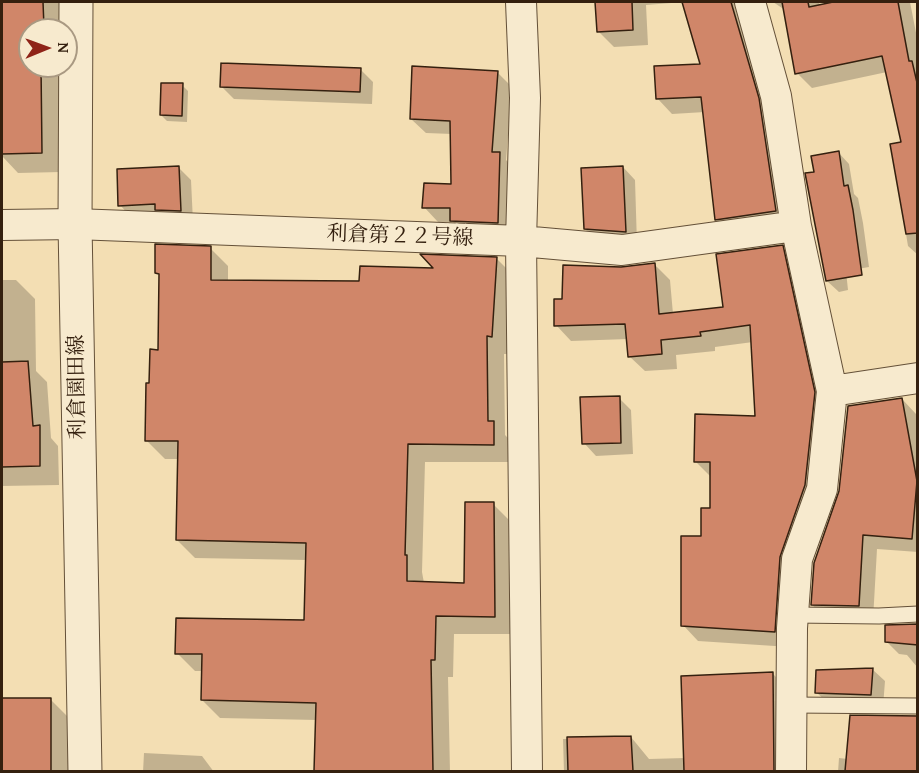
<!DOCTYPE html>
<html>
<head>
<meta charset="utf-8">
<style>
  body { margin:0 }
  #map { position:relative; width:919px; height:773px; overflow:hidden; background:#f3deb3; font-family:"Gentium Book Plus",serif }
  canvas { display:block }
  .frame { position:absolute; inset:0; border:3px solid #34200f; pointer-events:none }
  .north { position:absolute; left:18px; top:18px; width:60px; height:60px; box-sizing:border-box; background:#f7eace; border:2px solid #a99982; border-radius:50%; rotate:89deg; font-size:16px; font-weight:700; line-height:24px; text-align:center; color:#34200f }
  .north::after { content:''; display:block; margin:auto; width:21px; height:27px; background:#8f2418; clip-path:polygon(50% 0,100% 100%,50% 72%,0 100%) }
</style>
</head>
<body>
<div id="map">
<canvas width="919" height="773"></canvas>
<div class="frame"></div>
<div class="north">N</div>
</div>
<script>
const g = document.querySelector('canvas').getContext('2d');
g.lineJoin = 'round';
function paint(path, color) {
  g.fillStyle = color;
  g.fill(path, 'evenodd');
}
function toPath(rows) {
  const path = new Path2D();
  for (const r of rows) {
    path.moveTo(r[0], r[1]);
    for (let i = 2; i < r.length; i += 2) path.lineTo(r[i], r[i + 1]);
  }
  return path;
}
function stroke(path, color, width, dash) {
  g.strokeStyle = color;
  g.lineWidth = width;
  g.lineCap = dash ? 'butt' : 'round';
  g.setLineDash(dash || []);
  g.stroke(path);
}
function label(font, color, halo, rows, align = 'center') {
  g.font = font + ' "Gentium Book Plus","Noto Serif JP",serif';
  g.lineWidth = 6;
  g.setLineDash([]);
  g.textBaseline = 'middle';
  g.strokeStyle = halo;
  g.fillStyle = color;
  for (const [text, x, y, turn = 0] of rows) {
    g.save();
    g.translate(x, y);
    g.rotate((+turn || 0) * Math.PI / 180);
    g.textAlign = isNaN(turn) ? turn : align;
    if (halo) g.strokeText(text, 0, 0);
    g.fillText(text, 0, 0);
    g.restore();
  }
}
const shadow = toPath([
  [2,2,61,2,62,30,30,30,30,66,59,66,61,172,18,173,2,156],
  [597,2,759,2,791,226,731,234,716,219,705,112,672,114,657,98,702,65,684,2,646,5,648,45,614,47,598,31],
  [773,2,819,2,820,6,840,2,910,2,918,43,918,255,908,246,891,145,903,143,887,72,812,88,797,73,785,10],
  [360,69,373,82,372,104,234,99,222,87],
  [498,73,512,87,506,160,514,168,512,237,466,235,453,222,438,222,424,207,452,185,452,134,426,133,411,119],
  [182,85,188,91,187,122,167,121,161,115],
  [838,152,849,164,854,194,858,198,863,223,869,267,846,271,848,290,839,292,827,281,815,173],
  [623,167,635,180,637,244,597,241,585,229],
  [179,168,191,180,193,222,132,218,120,205],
  [782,247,797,262,829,408,790,647,698,641,683,625,702,538,712,510,711,477,695,461,756,418,753,342,715,347,715,351,676,355,677,369,645,371,629,356,628,339,571,341,556,325,564,300,621,269,654,264,670,280,673,314,725,308],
  [210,248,228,266,228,282,360,282,497,259,515,277,509,354,504,354,505,435,511,441,511,462,425,462,422,572,424,583,465,584,493,504,511,522,512,634,454,634,453,677,448,677,450,772,316,772,317,720,220,718,202,700,203,671,195,671,177,653,305,622,307,560,195,558,177,540,179,459,165,459,147,441,151,384,160,351,160,276,157,273],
  [2,280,16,280,35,299,36,371,47,382,51,438,58,446,59,485,2,486],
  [619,398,631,410,633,454,596,456,584,443],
  [902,399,916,414,918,422,918,552,877,549,873,620,827,619,812,605],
  [918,625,918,668,907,655,899,654,887,642],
  [872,669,885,681,883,707,829,704,816,692],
  [773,674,791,692,791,772,564,772,563,739,631,737,649,759,685,758],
  [2,699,50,699,70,719,70,772,2,772],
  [918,716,918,772,838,772,839,758,848,759,852,717],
  [144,753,202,756,214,772,143,772]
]);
const building = toPath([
  [2,2,43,2,44,27,30,30,30,66,41,66,42,153,2,154,2,2],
  [595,2,632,2,633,30,597,32,595,2],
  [682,2,731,2,759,98,776,211,715,220,701,97,656,99,654,66,700,64,682,2],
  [782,2,808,2,809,7,833,2,898,2,909,61,912,61,918,87,918,233,906,234,890,144,901,142,882,56,795,74,782,2],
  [221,63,361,68,360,92,220,87,221,63],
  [412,66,498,71,492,152,500,152,498,223,450,221,450,208,422,208,424,183,451,184,450,121,410,119,412,66],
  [161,83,183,83,182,116,160,115,161,83],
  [839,151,844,186,848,185,853,210,862,275,826,281,805,173,814,172,811,156,839,151],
  [179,166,181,211,155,210,155,204,118,206,117,169,179,166],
  [623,166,626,232,584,229,581,168,623,166],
  [155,244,211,246,211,280,359,281,360,266,433,268,420,254,497,257,492,337,487,336,488,421,494,421,494,445,408,444,405,555,407,555,407,581,464,583,465,502,494,502,495,617,436,616,435,660,431,660,433,771,314,771,316,703,201,700,202,654,175,654,176,618,304,620,306,543,176,540,178,441,145,441,146,383,149,383,150,349,158,350,159,274,155,273,155,244],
  [783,245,815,392,805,485,780,557,775,632,681,626,681,536,701,536,701,508,710,508,710,462,694,462,695,414,755,416,750,325,700,332,701,336,661,340,662,354,628,357,625,324,554,326,554,299,562,299,563,265,621,267,655,263,659,314,723,307,716,254,783,245],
  [28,361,33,426,40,425,40,466,2,467,2,362,28,361],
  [620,396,621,443,582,444,580,397,620,396],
  [902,398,917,481,912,539,863,535,859,606,811,605,814,563,839,491,848,406,902,398],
  [918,624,918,645,885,642,885,625,918,624],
  [873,668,871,695,815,693,816,670,873,668],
  [773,672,774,771,684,771,681,676,773,672],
  [2,698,51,698,51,771,2,771,2,698],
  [850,715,918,716,918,771,845,771,850,715],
  [631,736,633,771,568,771,567,737,631,736]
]);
const service = toPath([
  [793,615,879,616,918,614],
  [791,705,918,706]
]);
const minor = toPath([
  [521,2,525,98,521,241,527,772],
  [750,2,776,96,796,226,832,391,822,489,797,559,792,628,791,772],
  [2,225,75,224,521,241,622,250,796,226],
  [832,391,918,378]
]);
const tertiary = toPath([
  [76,2,75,224,85,772]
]);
const streetNames = [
  ["利倉第２２号線",400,237,2],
  ["利倉園田線",78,387,-91]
];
paint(shadow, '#0003');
paint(building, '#d08669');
stroke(building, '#34200f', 1.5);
stroke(service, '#645038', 17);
stroke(minor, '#645038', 32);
stroke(tertiary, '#645038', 35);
stroke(service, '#f7eace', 15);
stroke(minor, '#f7eace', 30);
stroke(tertiary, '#f7eace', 33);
label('21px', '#34200f', '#f7eace', streetNames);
</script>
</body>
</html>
